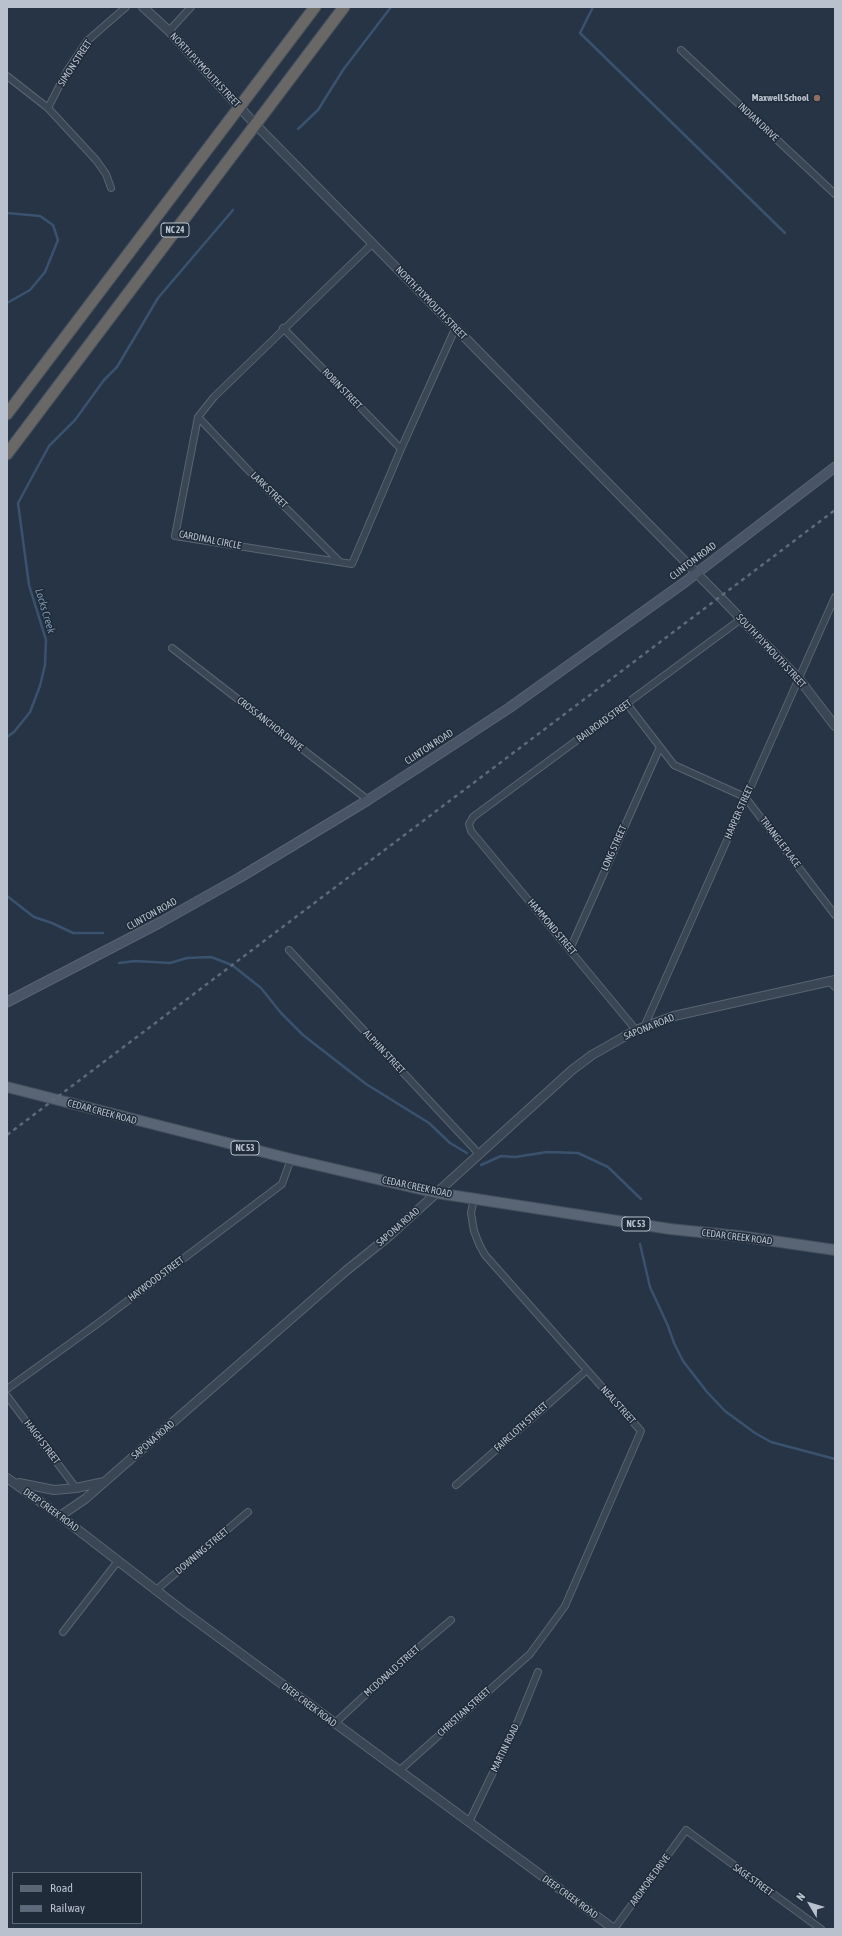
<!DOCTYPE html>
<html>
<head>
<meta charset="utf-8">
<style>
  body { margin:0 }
  #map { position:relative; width:842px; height:1936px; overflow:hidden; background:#263445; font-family:"Asap Condensed",sans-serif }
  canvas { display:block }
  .frame { position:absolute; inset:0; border:8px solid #b8c1cd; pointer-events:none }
  .legend { position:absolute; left:12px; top:1872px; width:130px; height:52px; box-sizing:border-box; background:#1f2b39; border:1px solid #5c6774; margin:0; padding:5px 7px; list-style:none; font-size:12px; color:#b8c1cd }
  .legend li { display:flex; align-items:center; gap:8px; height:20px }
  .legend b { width:20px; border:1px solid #5c6774 }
  .north { position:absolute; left:790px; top:1884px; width:40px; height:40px; -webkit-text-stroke:3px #1f2b39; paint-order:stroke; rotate:308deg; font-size:11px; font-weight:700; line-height:16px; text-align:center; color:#b8c1cd }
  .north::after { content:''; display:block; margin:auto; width:14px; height:18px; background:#b8c1cd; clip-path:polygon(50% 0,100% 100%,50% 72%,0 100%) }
</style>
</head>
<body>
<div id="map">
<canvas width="842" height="1936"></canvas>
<div class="frame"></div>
<ul class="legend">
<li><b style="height:5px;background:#596574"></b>Road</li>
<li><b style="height:5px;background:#5d6a7b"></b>Railway</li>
</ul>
<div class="north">N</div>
</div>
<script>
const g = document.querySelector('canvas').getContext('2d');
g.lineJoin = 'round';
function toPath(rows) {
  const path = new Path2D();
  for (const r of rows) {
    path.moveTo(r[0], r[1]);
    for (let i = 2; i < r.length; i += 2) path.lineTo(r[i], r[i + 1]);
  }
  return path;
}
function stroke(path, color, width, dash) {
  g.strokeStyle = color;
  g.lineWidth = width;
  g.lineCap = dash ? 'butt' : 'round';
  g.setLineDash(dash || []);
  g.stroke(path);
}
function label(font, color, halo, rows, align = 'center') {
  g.font = font + ' "Asap Condensed",sans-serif';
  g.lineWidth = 3;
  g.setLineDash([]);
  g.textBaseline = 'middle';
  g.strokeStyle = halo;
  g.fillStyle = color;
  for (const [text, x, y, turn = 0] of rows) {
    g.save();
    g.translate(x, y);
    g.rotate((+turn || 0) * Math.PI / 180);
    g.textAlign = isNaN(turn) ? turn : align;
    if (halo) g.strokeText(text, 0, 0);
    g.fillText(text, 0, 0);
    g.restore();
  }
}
const stream = toPath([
  [593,7,580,33,785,233],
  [298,129,318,110,343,70,391,7],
  [7,213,40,216,53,225,58,240,45,272,30,290,7,303],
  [7,737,14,732,30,712,40,686,45,665,46,640,29,585,18,503,49,446,75,420,104,380,117,367,158,298,233,210],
  [7,896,34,917,52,923,73,933,103,933],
  [119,963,135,961,170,963,187,958,211,957,232,965,261,988,281,1013,303,1035,366,1084,429,1123,450,1143,467,1153],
  [481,1165,501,1156,515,1157,547,1152,578,1153,608,1167,641,1199],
  [640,1244,650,1287,668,1326,674,1343,683,1361,707,1392,725,1411,755,1433,771,1442,835,1459]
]);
const minor = toPath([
  [169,31,191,7],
  [681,50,835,194],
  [7,76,48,108,96,160,106,174,111,188],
  [48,108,67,71,87,41,126,7],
  [373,243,214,397,198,417,175,536,352,564,401,449,455,329],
  [283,328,401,449],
  [198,417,249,471,340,562],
  [172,648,368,800],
  [627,704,674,765,745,797,835,915],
  [570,949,660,747],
  [289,950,479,1154],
  [829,981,835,987],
  [644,1027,835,597],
  [636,1030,471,831,469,824,473,817,741,619],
  [7,1389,97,1324,282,1184,291,1159],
  [7,1396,76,1488],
  [456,1485,587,1370],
  [156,1590,248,1512],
  [63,1632,118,1561],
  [334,1724,391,1671,451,1620],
  [399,1771,530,1654,565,1606,641,1431,485,1255,479,1244,474,1231,471,1213,474,1198],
  [469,1822,518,1721,538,1672],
  [614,1929,686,1830,821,1929]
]);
const tertiary = toPath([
  [143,7,169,31,255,124,720,597,799,679,835,726],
  [7,1478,60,1516,183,1611,614,1929],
  [19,1483,54,1490,76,1488,104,1482],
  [60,1516,85,1499,347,1270,388,1237,572,1070,592,1055,636,1030,674,1016,835,980]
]);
const secondary = toPath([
  [7,1002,161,922,239,878,368,800,439,754,509,708,685,582,835,467]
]);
const primary = toPath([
  [7,1087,291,1159,437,1193,670,1229,739,1236,835,1250]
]);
const trunk = toPath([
  [7,414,315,7],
  [7,454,344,7]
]);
const rail = toPath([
  [7,1135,835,510]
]);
const markers = [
  [817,98,4,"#8d6e63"]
];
const shields = [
  [175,230,28],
  [245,1148,28],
  [636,1224,28]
];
const shieldNames = [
  ["NC 24",175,230],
  ["NC 53",245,1148],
  ["NC 53",636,1224]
];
const streetNames = [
  ["SIMON STREET",75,63,-57],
  ["NORTH PLYMOUTH STREET",205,70,47],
  ["INDIAN DRIVE",758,122,43],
  ["NORTH PLYMOUTH STREET",431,303,46],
  ["ROBIN STREET",342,389,46],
  ["LARK STREET",269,490,44],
  ["CARDINAL CIRCLE",210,540,11],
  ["CLINTON ROAD",693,561,-37],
  ["SOUTH PLYMOUTH STREET",771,651,47],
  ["RAILROAD STREET",604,721,-36],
  ["CROSS ANCHOR DRIVE",270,724,38],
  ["CLINTON ROAD",429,747,-33],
  ["HARPER STREET",739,812,-66],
  ["TRIANGLE PLACE",780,842,53],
  ["LONG STREET",614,848,-66],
  ["CLINTON ROAD",152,914,-29],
  ["HAMMOND STREET",552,927,50],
  ["SAPONA ROAD",649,1027,-22],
  ["ALPHIN STREET",384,1052,47],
  ["CEDAR CREEK ROAD",102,1112,15],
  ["CEDAR CREEK ROAD",417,1187,12],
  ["SAPONA ROAD",398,1227,-41],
  ["CEDAR CREEK ROAD",737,1237,7],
  ["HAYWOOD STREET",156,1279,-37],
  ["NEAL STREET",618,1405,48],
  ["FAIRCLOTH STREET",521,1427,-42],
  ["SAPONA ROAD",153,1440,-41],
  ["HAIGH STREET",42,1442,53],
  ["DEEP CREEK ROAD",51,1510,36],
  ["DOWNING STREET",202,1551,-40],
  ["MCDONALD STREET",392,1671,-42],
  ["DEEP CREEK ROAD",309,1705,37],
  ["CHRISTIAN STREET",464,1712,-42],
  ["MARTIN ROAD",505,1748,-64],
  ["ARDMORE DRIVE",650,1880,-54],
  ["SAGE STREET",753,1880,36],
  ["DEEP CREEK ROAD",570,1897,36]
];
const poiNames = [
  ["Maxwell School",809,98]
];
const waterNames = [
  ["Locks Creek",45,611,73]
];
stroke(stream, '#3b526e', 2.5);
stroke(minor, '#596471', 8);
stroke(tertiary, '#596471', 10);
stroke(secondary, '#596471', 11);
stroke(primary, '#444f5d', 12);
stroke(trunk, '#45515e', 13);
stroke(minor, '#3b4654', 6);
stroke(tertiary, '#3b4654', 8);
stroke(secondary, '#495567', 9);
stroke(primary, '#596574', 10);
stroke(trunk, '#6a6866', 11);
stroke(rail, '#5d6a7b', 2.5, [4, 4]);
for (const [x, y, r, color] of markers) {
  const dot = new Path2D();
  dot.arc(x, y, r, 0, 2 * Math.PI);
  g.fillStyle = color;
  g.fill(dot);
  stroke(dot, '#1f2b39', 1.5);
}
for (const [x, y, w] of shields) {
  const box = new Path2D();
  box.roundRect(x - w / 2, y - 7, w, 14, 3);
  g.fillStyle = '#1f2b39';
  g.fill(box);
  stroke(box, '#b8c1cd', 1);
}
label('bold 9px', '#b8c1cd', null, shieldNames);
label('10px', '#b8c1cd', '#1f2b39', streetNames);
label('bold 10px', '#b8c1cd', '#1f2b39', poiNames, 'right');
label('italic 11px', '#7e98b5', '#1f2b39', waterNames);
</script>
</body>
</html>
